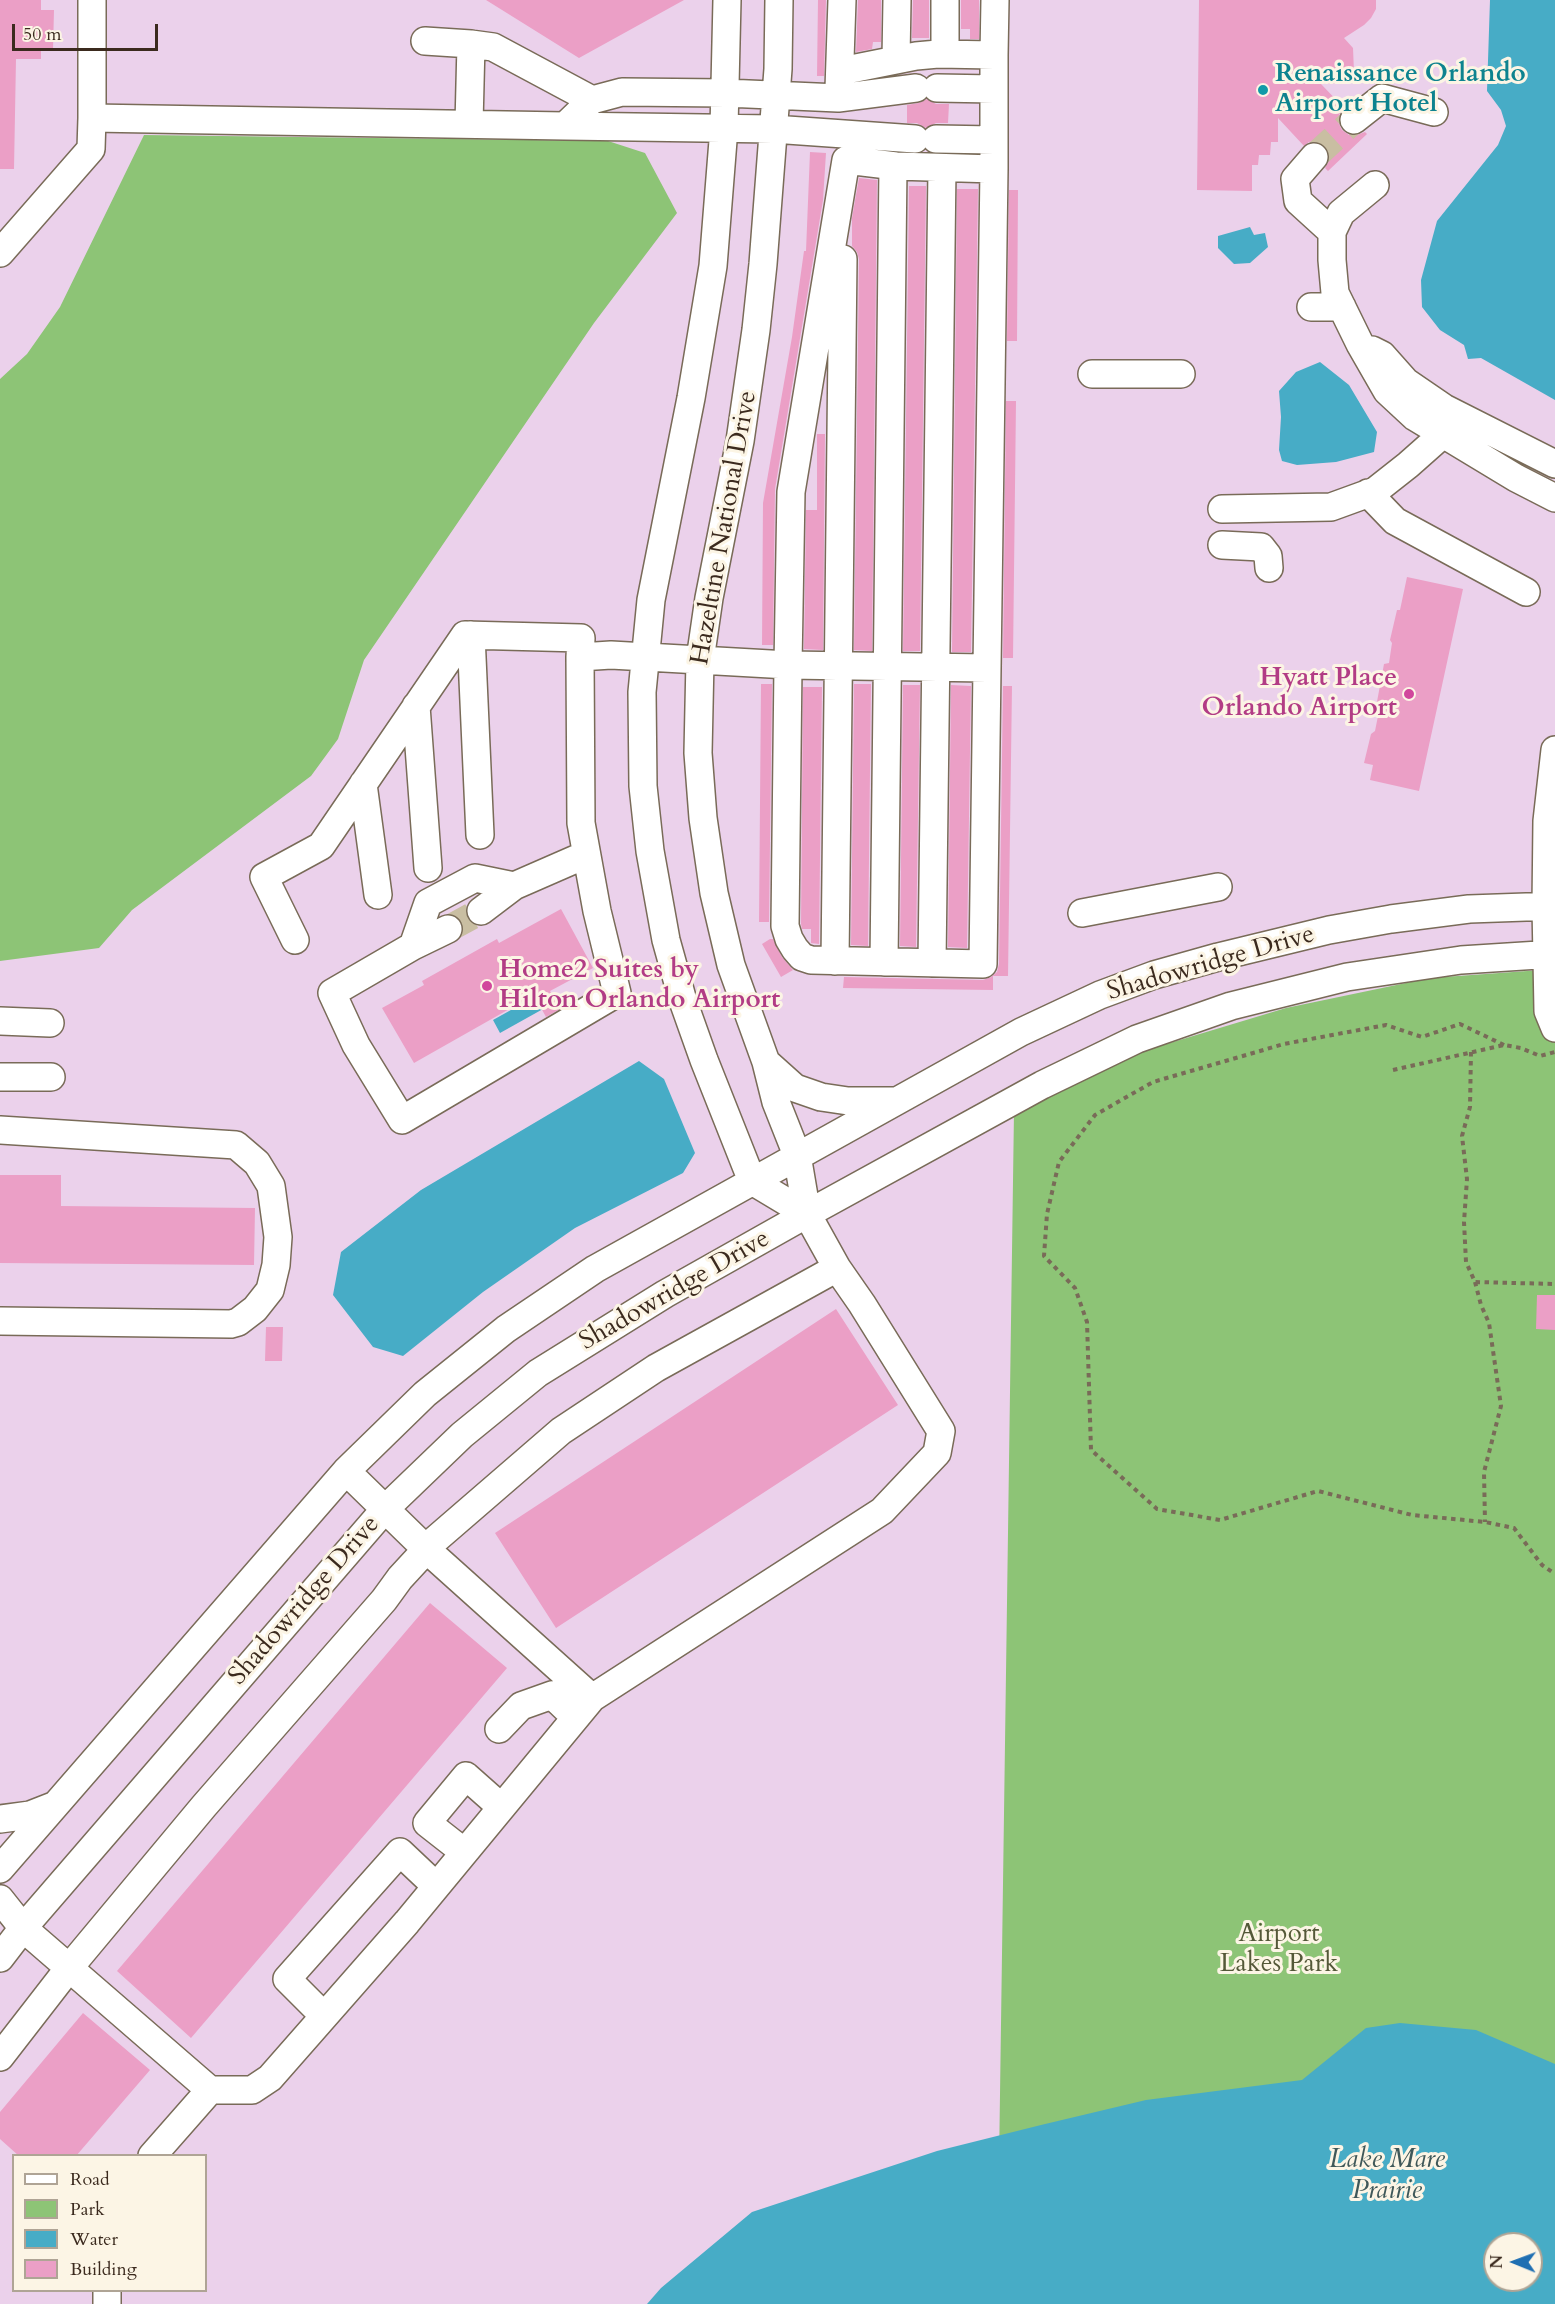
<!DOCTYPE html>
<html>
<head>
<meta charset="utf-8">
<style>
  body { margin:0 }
  #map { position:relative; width:1555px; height:2304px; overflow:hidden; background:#ede3c3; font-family:Cardo,serif }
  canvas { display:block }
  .legend { position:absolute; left:12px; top:2154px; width:195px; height:138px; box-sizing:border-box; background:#fcf5e5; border:2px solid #afa495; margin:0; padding:8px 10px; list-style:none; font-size:18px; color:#3b2a1e }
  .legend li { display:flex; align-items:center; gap:12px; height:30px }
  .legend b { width:30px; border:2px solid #afa495 }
  .north { position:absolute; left:1483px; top:2232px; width:60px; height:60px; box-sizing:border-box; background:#fcf5e5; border:2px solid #afa495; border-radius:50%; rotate:271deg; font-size:16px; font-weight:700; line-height:24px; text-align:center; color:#3b2a1e }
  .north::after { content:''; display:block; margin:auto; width:21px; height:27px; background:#1f6fb2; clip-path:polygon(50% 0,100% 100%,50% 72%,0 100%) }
  .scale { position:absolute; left:12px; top:24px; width:146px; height:27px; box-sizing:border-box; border:3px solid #3b2a1e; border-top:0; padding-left:8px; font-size:18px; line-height:21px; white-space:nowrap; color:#3b2a1e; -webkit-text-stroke:4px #fcf5e5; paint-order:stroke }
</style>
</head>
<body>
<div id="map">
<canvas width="1555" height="2304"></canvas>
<ul class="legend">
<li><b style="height:8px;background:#fff"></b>Road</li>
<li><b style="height:16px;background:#8dc476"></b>Park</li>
<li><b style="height:16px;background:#47acc6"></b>Water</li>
<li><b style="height:16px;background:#eb9fc6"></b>Building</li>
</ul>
<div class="north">N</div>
<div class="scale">50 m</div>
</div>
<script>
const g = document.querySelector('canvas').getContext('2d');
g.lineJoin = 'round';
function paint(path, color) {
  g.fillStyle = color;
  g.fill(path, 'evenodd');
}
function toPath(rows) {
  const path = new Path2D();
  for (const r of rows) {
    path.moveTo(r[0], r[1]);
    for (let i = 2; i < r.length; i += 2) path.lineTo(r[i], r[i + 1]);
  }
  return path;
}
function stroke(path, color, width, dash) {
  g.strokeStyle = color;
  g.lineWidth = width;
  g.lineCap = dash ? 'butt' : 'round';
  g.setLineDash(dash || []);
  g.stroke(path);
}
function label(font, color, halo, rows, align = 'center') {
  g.font = font + ' Cardo,serif';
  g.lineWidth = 6;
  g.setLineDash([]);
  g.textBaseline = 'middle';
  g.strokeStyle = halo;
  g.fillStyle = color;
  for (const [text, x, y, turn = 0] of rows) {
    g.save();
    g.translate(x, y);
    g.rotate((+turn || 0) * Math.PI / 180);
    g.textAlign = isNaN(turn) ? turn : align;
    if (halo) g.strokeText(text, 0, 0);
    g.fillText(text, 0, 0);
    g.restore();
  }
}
const built = toPath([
  [0,0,1555,0,1555,2304,1531,2280,1531,2244,1495,2244,800,2304,0,2304],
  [14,2156,206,2156,206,2290,14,2290]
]);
const green = toPath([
  [144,135,608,141,645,153,677,213,594,323,364,660,338,739,311,776,132,910,99,948,0,961,0,379,27,354,60,307],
  [1555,969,1555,2304,1531,2280,1531,2244,998,2234,1014,1111,1140,1052,1286,1008,1430,978]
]);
const water = toPath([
  [1490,0,1555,0,1555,400,1481,358,1468,359,1464,345,1440,330,1422,307,1421,280,1437,221,1498,145,1506,126,1501,110,1487,91],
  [1250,227,1254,235,1265,233,1268,247,1250,263,1234,264,1218,248,1218,236],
  [1320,362,1349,385,1377,432,1374,452,1336,462,1297,465,1282,461,1279,450,1281,417,1279,391,1296,372],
  [536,996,543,1009,500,1033,493,1020],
  [639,1061,664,1079,695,1153,683,1173,575,1228,483,1292,403,1356,373,1347,333,1295,341,1252,421,1190],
  [1400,2023,1476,2030,1555,2064,1555,2304,647,2304,661,2288,752,2212,937,2151,1041,2125,1146,2100,1302,2080,1366,2028],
  [1495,2244,1531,2244,1531,2280,1495,2280]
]);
const building = toPath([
  [0,0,41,0,41,10,54,10,53,49,41,49,41,59,16,59,14,169,0,169],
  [486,0,684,0,579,58],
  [818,0,826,0,824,76,817,76],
  [858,0,881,0,881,42,873,42,872,49,856,52],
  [913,0,929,0,929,38,912,38],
  [961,0,979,0,979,39,970,39,970,29,961,29],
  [1199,0,1376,0,1376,9,1371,18,1364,25,1344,38,1353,48,1354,72,1341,72,1341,83,1321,84,1344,108,1339,115,1338,122,1342,130,1349,135,1357,135,1365,132,1367,134,1328,171,1325,168,1329,161,1329,152,1325,146,1316,141,1309,142,1304,146,1278,118,1278,142,1271,142,1270,155,1259,155,1258,165,1252,165,1252,191,1197,190],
  [927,99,936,104,949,104,948,123,936,123,926,128,917,123,907,123,907,105,919,103],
  [810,152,826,153,823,200,775,489,773,645,762,645,763,503,792,337,804,251,806,251],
  [859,178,877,180,872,651,854,650,859,259,857,252,852,246,852,218],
  [909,186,926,186,920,651,903,651],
  [957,189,978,189,971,652,952,652],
  [1009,190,1018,190,1017,341,1007,341],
  [1006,401,1016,401,1013,658,1003,658],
  [817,434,825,434,823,650,804,649,806,510,817,510],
  [1407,577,1463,589,1419,791,1370,780,1373,765,1364,763,1371,734,1375,731,1379,711,1376,707,1384,664,1389,663,1392,643,1390,640,1397,610,1400,610],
  [761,684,772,684,769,922,759,922],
  [854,684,871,684,868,946,851,945],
  [903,685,920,685,916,947,900,946],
  [951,685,971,686,967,948,948,947],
  [1003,686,1012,686,1008,976,993,976,993,990,843,988,844,977,983,980,991,977,997,972,999,964],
  [803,687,822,687,819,944,811,943,811,929,802,929,801,924],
  [561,909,593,968,550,991,560,1009,546,1017,534,995,414,1063,382,1008,424,985,422,981,497,939,499,943],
  [770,939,773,939,782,957,793,970,781,977,762,944],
  [0,1175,61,1175,61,1206,255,1208,254,1265,0,1263],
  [1537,1295,1555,1295,1555,1330,1536,1329],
  [836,1309,898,1405,556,1628,495,1533],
  [266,1327,283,1327,282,1361,265,1361],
  [430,1603,507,1668,191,2038,117,1971],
  [83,2013,150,2070,76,2156,19,2156,0,2139,0,2112]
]);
const minorTunnel = toPath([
  [1314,157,1354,120],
  [448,929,481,911]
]);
const path = toPath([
  [1504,1045,1460,1024,1422,1037,1386,1025,1284,1044,1153,1082,1095,1115,1059,1162,1047,1214,1044,1256,1075,1288,1087,1322,1091,1450,1157,1509,1220,1520,1318,1491,1412,1515,1485,1522,1514,1528,1542,1565,1555,1574],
  [1471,1052,1470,1107,1462,1136,1467,1179,1464,1222,1466,1262,1475,1282,1555,1284],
  [1393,1070,1504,1045,1521,1048,1540,1056,1555,1052],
  [1475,1282,1481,1305,1489,1323,1501,1406,1484,1472,1485,1522]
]);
const minor = toPath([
  [92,0,92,118,565,126],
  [727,0,724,128,713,266,691,398,651,600,642,692,643,786,650,851,666,940,683,1001,704,1060,752,1181,807,1214],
  [425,41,471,44,469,124],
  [471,44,493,47,592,100],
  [945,54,945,0],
  [896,59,897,0],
  [841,71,916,56,938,54,994,55,995,0],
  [937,88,994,89],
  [839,89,842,0],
  [1354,120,1382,98,1434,112],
  [915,139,773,129,565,126,592,100,622,92,726,93,838,98,916,88],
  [936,139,994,140],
  [1314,157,1295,179,1298,201,1332,232],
  [994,169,994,55],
  [1375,185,1341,213,1332,232,1332,260,1335,293,1360,344,1387,391,1415,417,1516,478,1555,498],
  [0,253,91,149,92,118],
  [1311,307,1342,307],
  [1372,350,1382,355,1406,382,1444,408,1555,464],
  [1092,374,1181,374],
  [1368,493,1395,521,1526,592],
  [1222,509,1331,507,1375,491,1408,465,1443,434,1453,413],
  [1222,545,1261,547,1268,556,1269,568],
  [471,635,480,835],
  [416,706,428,868],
  [1555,750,1547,821,1546,906,1548,1011,1555,1028],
  [363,784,378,895],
  [585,855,514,886,475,878,428,903,413,946,332,993,356,1045,402,1120,617,993,597,911,581,823,580,657,611,655,788,665,987,668,983,964,811,960,802,957,795,949,789,939,785,926,788,665,791,492,846,160,896,166,994,169,987,668],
  [481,911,514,886],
  [1082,913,1218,887],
  [295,940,264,877,321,846,465,635,581,638,580,657],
  [413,946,448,929],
  [835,961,843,259],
  [884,962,893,166],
  [932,963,942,168],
  [0,1021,50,1023],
  [766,1062,795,1088,821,1097,848,1101,894,1101],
  [0,1077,51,1077],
  [0,1130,236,1145,257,1163,271,1186,278,1237,276,1265,270,1290,255,1309,238,1322,231,1324,0,1321],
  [346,1471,426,1549,592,1698],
  [499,1729,521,1706,552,1695,575,1717],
  [0,1819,30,1815,53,1806],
  [464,1852,427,1823,466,1776,501,1807],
  [0,1869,346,1471,425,1394,506,1329,595,1269,1021,1032,1100,995,1154,975,1218,957,1329,930,1391,919,1469,909,1555,906],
  [0,1899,23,1928,210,2090,252,2090,270,2078,407,1922,592,1698,882,1511,937,1453,941,1431,862,1304,837,1268,807,1214,797,1155,776,1102,766,1062,731,965,714,893,703,818,698,753,700,660,709,598,740,441,756,330,763,264,778,69,779,0],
  [0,1958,23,1928,385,1509,462,1435,538,1373,665,1294,807,1214,1042,1085,1137,1039,1231,1006,1347,977,1461,960,1555,954],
  [324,2016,287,1979,400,1852,436,1886],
  [0,2057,69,1968,204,1806,384,1600,400,1578,436,1539,561,1431,656,1368,837,1268],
  [152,2156,210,2090],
  [107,2304,107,2290]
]);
const markers = [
  [1263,90,6,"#0f9aa8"],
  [1409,694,6,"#d1479c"],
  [487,986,6,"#d1479c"]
];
const cultureNames = [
  ["Renaissance Orlando",1275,75],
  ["Airport Hotel",1275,105]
];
const streetNames = [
  ["Hazeltine National Drive",725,528,-80],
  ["Shadowridge Drive",1211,964,-16],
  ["Shadowridge Drive",675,1291,-30],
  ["Shadowridge Drive",305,1601,-49]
];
const hotelNames = [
  ["Hyatt Place",1397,679],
  ["Orlando Airport",1397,709],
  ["Home2 Suites by",499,971,"left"],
  ["Hilton Orlando Airport",499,1001,"left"]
];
const parkNames = [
  ["Airport",1279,1935],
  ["Lakes Park",1279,1965]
];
const waterNames = [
  ["Lake Mare",1387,2161],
  ["Prairie",1387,2192]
];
paint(built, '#ebd1eb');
paint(green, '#8dc476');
paint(water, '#47acc6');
paint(building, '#eb9fc6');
stroke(minorTunnel, '#c9bea2', 27, [27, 14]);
stroke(minor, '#796b58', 30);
stroke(path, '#796b58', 4, [4.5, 4.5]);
stroke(minor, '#fff', 27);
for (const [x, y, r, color] of markers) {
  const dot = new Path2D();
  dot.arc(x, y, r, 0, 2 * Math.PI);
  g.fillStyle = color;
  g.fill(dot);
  stroke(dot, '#fcf5e5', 2);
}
label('bold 26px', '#0d838f', '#fcf5e5', cultureNames, 'left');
label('26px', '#3b2a1e', '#fcf5e5', streetNames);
label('bold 26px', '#b23c85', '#fcf5e5', hotelNames, 'right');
label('26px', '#545838', '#fcf5e5', parkNames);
label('italic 27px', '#3f5859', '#fcf5e5', waterNames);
</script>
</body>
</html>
